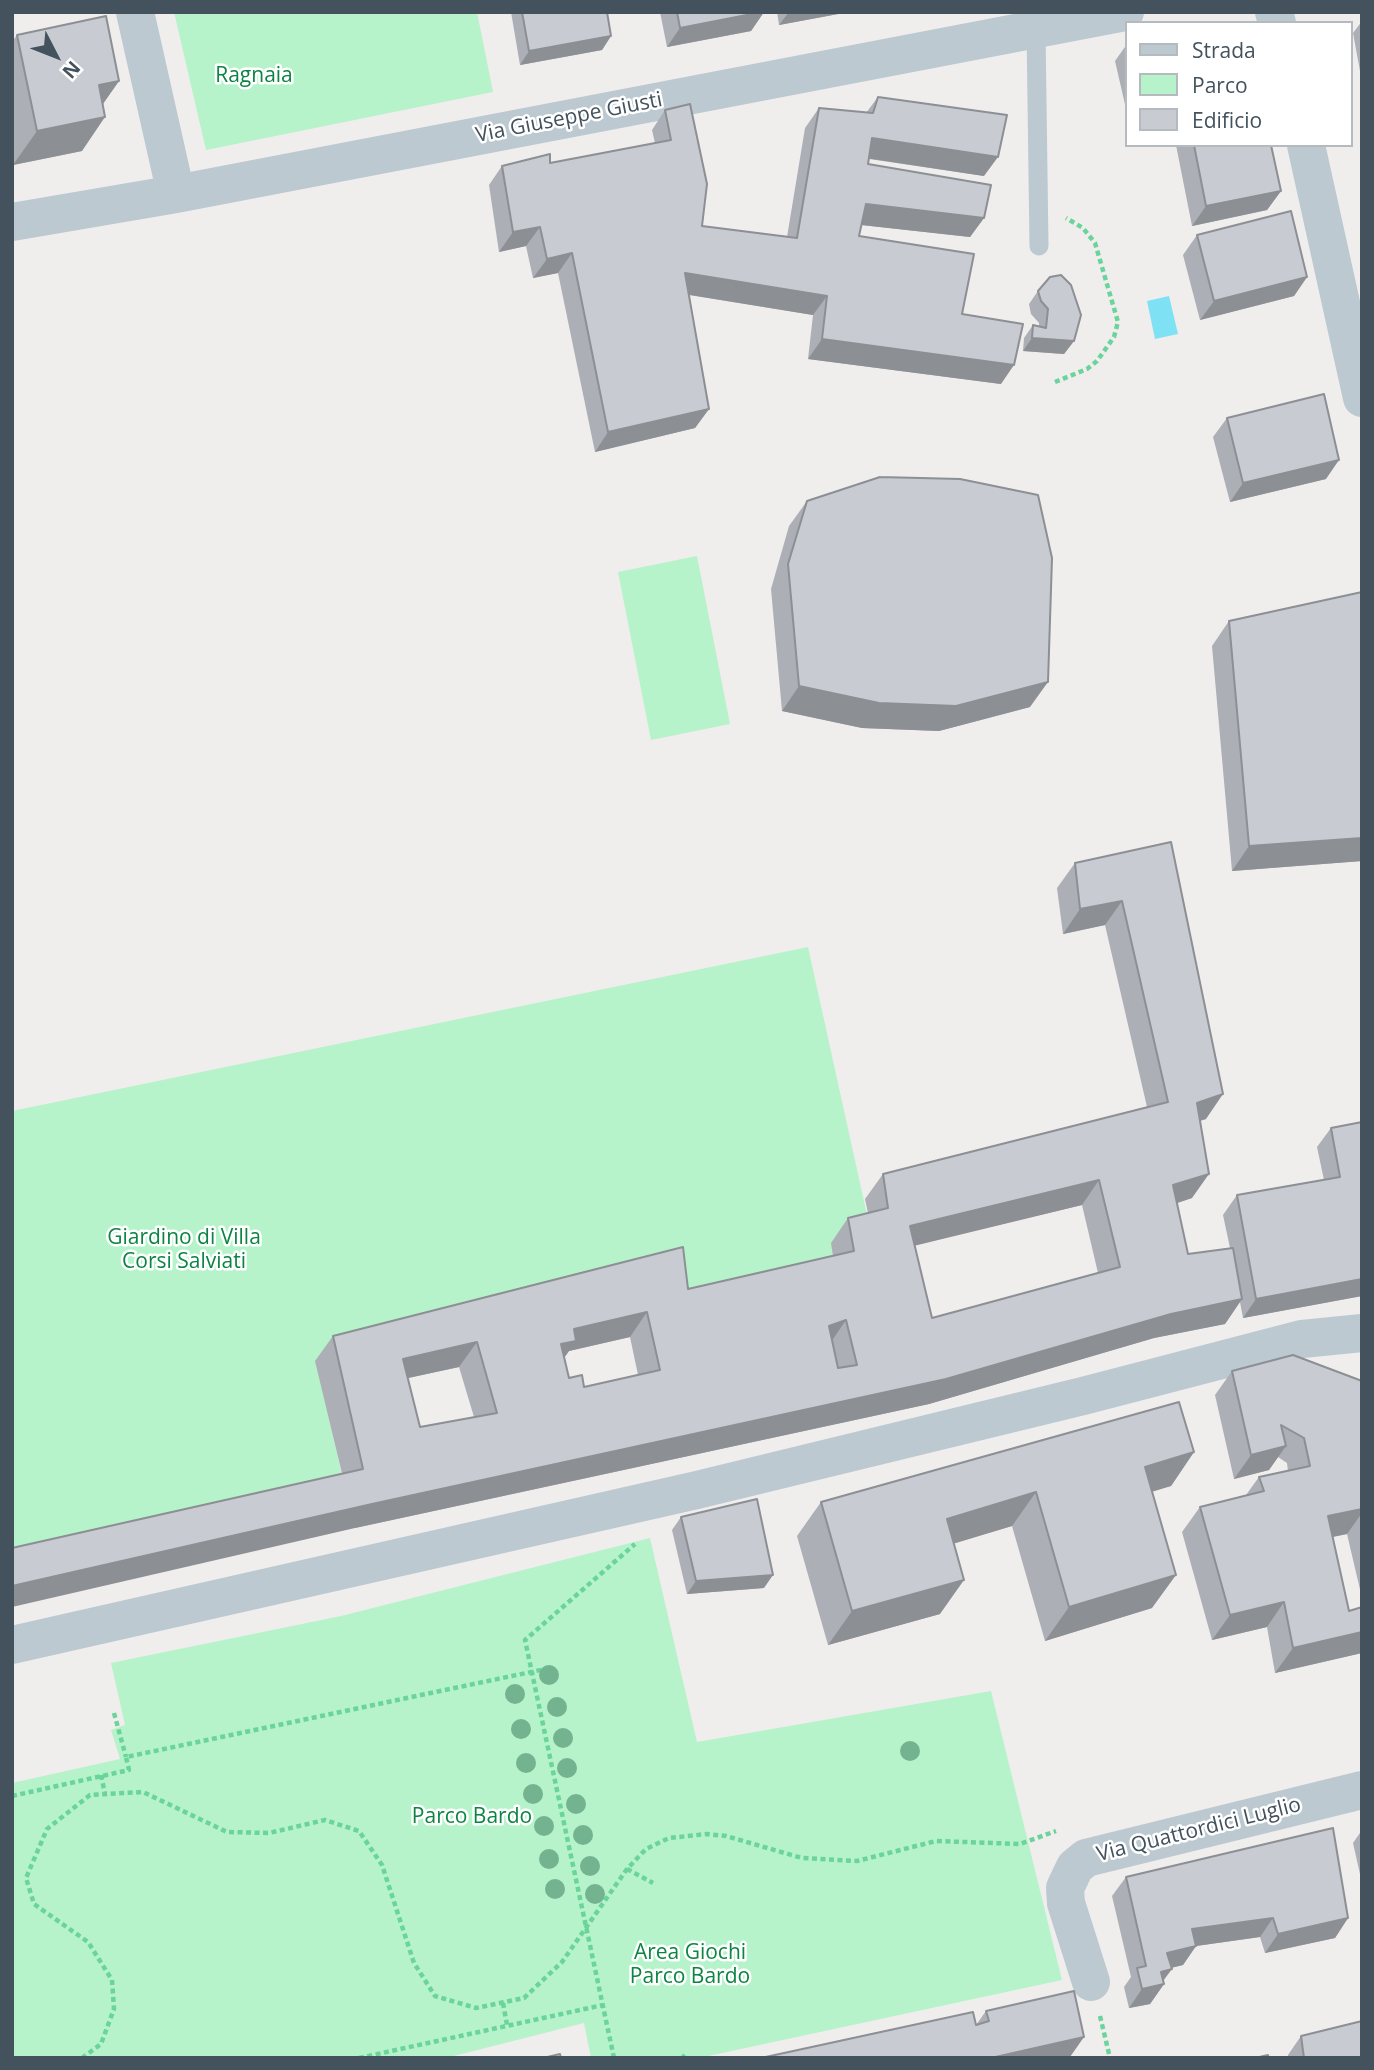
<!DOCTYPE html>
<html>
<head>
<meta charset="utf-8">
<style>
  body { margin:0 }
  #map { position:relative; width:1374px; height:2070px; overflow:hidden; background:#f0eded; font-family:"Open Sans",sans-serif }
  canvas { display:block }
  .frame { position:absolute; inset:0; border:14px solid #43525c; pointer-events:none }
  .legend { position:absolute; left:1125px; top:21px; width:228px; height:126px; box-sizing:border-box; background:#fff; border:2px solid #b4babe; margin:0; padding:9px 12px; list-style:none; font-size:21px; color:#43525c }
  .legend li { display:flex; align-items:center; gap:14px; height:35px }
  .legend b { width:35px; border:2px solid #b4babe }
  .north { position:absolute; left:21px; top:21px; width:70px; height:70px; -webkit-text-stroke:5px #fff; paint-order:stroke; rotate:132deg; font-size:19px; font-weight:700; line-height:28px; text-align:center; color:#43525c }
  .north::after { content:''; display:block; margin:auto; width:24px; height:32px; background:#43525c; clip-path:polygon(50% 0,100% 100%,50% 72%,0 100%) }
</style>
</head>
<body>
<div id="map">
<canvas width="1374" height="2070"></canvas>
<div class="frame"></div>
<ul class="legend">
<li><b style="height:9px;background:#bcc9d1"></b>Strada</li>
<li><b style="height:19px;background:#b6f3ca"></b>Parco</li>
<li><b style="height:19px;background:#c8ccd2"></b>Edificio</li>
</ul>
<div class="north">N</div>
</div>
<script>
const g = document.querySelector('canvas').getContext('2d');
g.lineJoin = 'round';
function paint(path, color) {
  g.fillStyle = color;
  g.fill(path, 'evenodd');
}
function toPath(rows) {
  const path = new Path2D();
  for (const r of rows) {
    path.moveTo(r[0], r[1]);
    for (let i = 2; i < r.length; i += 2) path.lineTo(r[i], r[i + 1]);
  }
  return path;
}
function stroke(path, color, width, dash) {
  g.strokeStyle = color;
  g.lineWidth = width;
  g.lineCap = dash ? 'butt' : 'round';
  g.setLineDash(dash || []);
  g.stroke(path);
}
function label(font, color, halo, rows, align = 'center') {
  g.font = font + ' "Open Sans",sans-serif';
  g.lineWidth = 5;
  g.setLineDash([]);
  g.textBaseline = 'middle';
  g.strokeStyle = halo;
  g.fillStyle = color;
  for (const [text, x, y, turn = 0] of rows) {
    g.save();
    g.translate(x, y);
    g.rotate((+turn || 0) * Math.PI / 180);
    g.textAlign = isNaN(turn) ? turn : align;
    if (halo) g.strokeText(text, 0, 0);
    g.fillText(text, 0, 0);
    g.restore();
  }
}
const green = toPath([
  [174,12,477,12,493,92,206,150],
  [697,556,730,724,651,740,618,572],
  [808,947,871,1233,837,1275,671,1314,665,1271,316,1360,346,1494,12,1569,12,1111],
  [650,1538,697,1742,991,1691,1062,1980,699,2058,591,2058,584,2023,446,2058,12,2058,12,1783,120,1759,111,1730,125,1725,111,1663,341,1616]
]);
const water = toPath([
  [1169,296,1178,334,1155,339,1147,301]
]);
const path = toPath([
  [1055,382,1087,369,1097,361,1114,337,1118,322,1095,243,1083,228,1066,218],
  [114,1713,126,1757],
  [101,1775,105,1794],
  [12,1796,129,1770,126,1757,550,1668],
  [627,1869,653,1883],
  [503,2003,507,2025],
  [1100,2016,1110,2058],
  [82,2058,101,2044,114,2009,112,1980,88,1942,34,1904,26,1878,47,1829,90,1795,143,1792,227,1832,269,1833,325,1820,359,1831,382,1865,414,1963,435,1996,476,2008,524,1998,562,1962,627,1869,646,1849,669,1838,707,1834,726,1836,802,1858,857,1861,936,1841,1020,1844,1056,1831],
  [359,2058,603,2005],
  [614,2058,525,1640,635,1544],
  [682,2058,685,2055]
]);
const lane = toPath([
  [1036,29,1039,246]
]);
const street = toPath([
  [135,12,176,194],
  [1274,12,1277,23],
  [1306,145,1362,398],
  [12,222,176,194,1125,12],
  [12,1645,697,1490,1083,1396,1302,1339,1362,1333],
  [1091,1982,1066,1903,1065,1888,1075,1867,1086,1858,1362,1790]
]);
const trees = [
  [549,1675],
  [515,1694],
  [557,1707],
  [521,1729],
  [563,1738],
  [910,1751],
  [526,1763],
  [567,1768],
  [533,1794],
  [576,1804],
  [544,1826],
  [583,1835],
  [549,1859],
  [590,1866],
  [555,1889],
  [595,1894]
];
const wall = toPath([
  [511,12,607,12,611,36,602,50,520,65],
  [660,12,764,12,751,31,667,47],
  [777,12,849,12,779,25],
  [1362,21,1362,82,1353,33],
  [17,35,119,81,103,104,82,151,13,165,12,159,12,42],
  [1127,44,1127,113,1115,61],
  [878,97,984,176,869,159,868,164,984,218,970,237,862,225,859,236,962,314,1001,384,808,359,813,315,689,295,709,409,695,428,595,452,558,273,533,278,526,246,499,252,489,185,502,166,550,163,655,143,652,130,665,110,702,226,787,237,805,128,819,108,866,113],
  [1176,145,1271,145,1281,191,1267,210,1192,226],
  [1197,235,1307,277,1294,296,1200,320,1183,255],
  [1038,291,1074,341,1064,354,1023,351,1024,338,1033,325,1039,326,1039,323,1031,314,1029,304],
  [1227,418,1326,479,1230,502,1213,437],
  [807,501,1030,707,939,731,862,728,782,711,771,589,789,526],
  [1362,592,1362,861,1232,871,1212,646,1229,621],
  [1171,842,1206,1119,1200,1121,1192,1198,1177,1203,1188,1254,1230,1248,1223,1215,1237,1195,1324,1180,1317,1147,1331,1128,1362,1122,1362,1296,1243,1318,1240,1302,1225,1324,1154,1338,929,1404,355,1528,315,1361,333,1336,688,1289,833,1256,831,1243,848,1218,868,1213,865,1199,883,1174,1147,1107,1105,925,1063,934,1057,888,1075,863],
  [1082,1205,1098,1273,932,1318,915,1245],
  [630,1337,638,1375,584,1387,569,1378,564,1358,569,1351],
  [459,1367,474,1417,420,1427,408,1378],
  [1232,1371,1362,1381,1362,1598,1347,1534,1333,1537,1349,1611,1362,1607,1362,1653,1275,1673,1267,1627,1212,1640,1182,1532,1200,1507,1246,1495,1259,1477,1288,1471,1287,1463,1278,1457,1269,1470,1234,1479,1215,1395],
  [1194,1452,1171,1486,1152,1491,1152,1608,1045,1641,1012,1526,954,1543,940,1614,828,1645,797,1536,821,1502],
  [681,1517,764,1588,687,1594,672,1530],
  [1362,1830,1362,1883,1353,1843],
  [1126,1877,1348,1918,1335,1938,1265,1953,1260,1937,1196,1946,1183,1965,1171,1968,1163,1981,1164,1984,1150,2004,1129,2008,1124,1987,1131,1977,1112,1896],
  [986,2011,1070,2057,1066,2058,761,2058,976,2025],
  [1301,2036,1362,2058,1288,2058,1288,2055]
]);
const shadedWall = toPath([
  [762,12,764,12,751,31,667,47,680,28],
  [789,12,849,12,779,25],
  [611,36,602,50,520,65,529,51],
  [119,81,95,115,99,85],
  [105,117,82,151,13,165,37,131],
  [872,138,998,157,984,176,859,157],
  [1281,191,1267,210,1192,226,1206,206],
  [866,204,984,218,970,237,852,224],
  [540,227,526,246,499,252,513,232],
  [572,253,558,273,533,278,547,259],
  [685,273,827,296,813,315,672,292],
  [1307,277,1294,296,1200,320,1214,301],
  [1032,338,1074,341,1064,354,1023,351],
  [822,339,1014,365,1001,384,808,359],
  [709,409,695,428,595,452,608,432],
  [1339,460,1326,479,1230,502,1243,483],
  [1048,682,1030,707,939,731,862,728,782,711,799,686],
  [1362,838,1362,861,1232,871,1249,846],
  [1122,901,1105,925,1063,934,1080,909],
  [1223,1094,1206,1119,1179,1127,1197,1103],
  [1209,1174,1192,1198,1156,1210,1173,1185],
  [1099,1180,1082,1205,893,1251,910,1226],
  [1362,1279,1362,1296,1243,1318,1256,1299],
  [1242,1299,1225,1324,1154,1338,929,1404,355,1528,12,1607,12,1586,1171,1314],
  [647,1312,630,1337,569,1351,559,1365,561,1344,574,1329],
  [846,1320,829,1345,829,1326],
  [477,1342,459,1367,385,1383,403,1359],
  [1286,1446,1269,1470,1234,1479,1251,1455],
  [1194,1452,1171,1486,1122,1501,1145,1467],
  [1036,1492,1012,1526,923,1553,947,1519],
  [1362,1509,1362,1513,1347,1534,1311,1541,1328,1516],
  [773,1575,764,1588,687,1594,696,1581],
  [1176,1575,1152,1608,1045,1641,1069,1607],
  [964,1580,940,1614,828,1645,852,1611],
  [1284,1602,1267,1627,1212,1640,1230,1615],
  [1362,1632,1362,1653,1275,1673,1293,1648],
  [1273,1918,1260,1937,1196,1946,1183,1965,1153,1972,1167,1953,1192,1929],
  [1348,1918,1335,1938,1265,1953,1278,1934],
  [1172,1969,1160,1985,1164,1984,1150,2004,1129,2008,1142,1989,1161,1972],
  [1084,2037,1070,2057,1066,2058,991,2058]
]);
const building = toPath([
  [522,12,607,12,611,36,529,51,522,12],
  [677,12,762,12,680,28,677,12],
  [106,16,119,81,99,85,105,117,37,131,17,35,106,16],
  [878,97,1007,115,998,157,872,138,868,164,991,185,984,218,866,204,859,236,974,254,962,314,1023,324,1014,365,822,339,827,296,685,273,709,409,608,432,572,253,547,259,540,227,513,232,502,166,550,154,550,163,671,140,665,110,690,104,707,184,702,226,797,238,819,108,873,113,878,97],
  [1194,145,1271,145,1281,191,1206,206,1194,145],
  [1291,211,1307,277,1214,301,1197,235,1291,211],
  [1061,275,1071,285,1081,315,1074,341,1032,338,1033,325,1046,328,1048,309,1041,301,1038,291,1050,277,1061,275],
  [1324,394,1339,460,1243,483,1227,418,1324,394],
  [880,477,960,479,1038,495,1052,558,1048,682,956,706,879,703,799,686,788,564,807,501,880,477],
  [1362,592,1362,838,1249,846,1229,621,1362,592],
  [1171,842,1223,1094,1197,1103,1209,1174,1173,1185,1188,1254,1233,1248,1242,1299,1171,1314,946,1379,372,1504,12,1586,12,1548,363,1469,333,1336,683,1247,688,1289,854,1251,848,1218,888,1208,883,1174,1168,1102,1122,901,1080,909,1075,863,1171,842],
  [1099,1180,1120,1267,932,1318,910,1226,1099,1180],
  [647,1312,660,1370,584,1387,582,1375,569,1378,561,1344,576,1341,574,1329,647,1312],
  [846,1320,857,1365,838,1368,829,1326,846,1320],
  [477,1342,497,1413,420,1427,403,1359,477,1342],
  [1362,1122,1362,1279,1256,1299,1237,1195,1340,1177,1331,1128,1362,1122],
  [1293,1355,1362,1381,1362,1509,1328,1516,1349,1611,1362,1607,1362,1632,1293,1648,1284,1602,1230,1615,1200,1507,1264,1491,1259,1477,1310,1466,1304,1438,1281,1425,1286,1446,1251,1455,1232,1371,1293,1355],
  [1179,1402,1194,1452,1145,1467,1176,1575,1069,1607,1036,1492,947,1519,964,1580,852,1611,821,1502,1179,1402],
  [757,1499,773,1575,696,1581,681,1517,757,1499],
  [1333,1828,1348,1918,1278,1934,1273,1918,1192,1929,1196,1946,1167,1953,1172,1969,1161,1972,1164,1984,1142,1989,1137,1968,1146,1966,1126,1877,1333,1828],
  [1074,1991,1084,2037,991,2058,761,2058,973,2012,976,2025,989,2021,986,2011,1074,1991],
  [1362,2021,1362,2058,1304,2058,1301,2036,1362,2021],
  [560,2054,561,2058,543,2058,560,2054],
  [1268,2055,1269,2058,1255,2058,1268,2055]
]);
const parkNames = [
  ["Ragnaia",254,76],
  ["Giardino di Villa",184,1238],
  ["Corsi Salviati",184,1262],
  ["Parco Bardo",472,1817],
  ["Area Giochi",690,1953],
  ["Parco Bardo",690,1977]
];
const streetNames = [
  ["Via Giuseppe Giusti",569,118,-11],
  ["Via Quattordici Luglio",1199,1830,-14]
];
paint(green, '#b6f3ca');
paint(water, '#7ee2f4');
stroke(path, '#6ad49b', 4.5, [5, 3.5]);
stroke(lane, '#bcc9d1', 19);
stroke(street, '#bcc9d1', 38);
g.fillStyle = '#73b390';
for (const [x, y] of trees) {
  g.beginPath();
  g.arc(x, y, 10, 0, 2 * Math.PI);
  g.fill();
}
paint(wall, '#acafb5');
paint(shadedWall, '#8c8f93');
paint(building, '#c8ccd2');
stroke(building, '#8c8f93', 2);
label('21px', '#0d8443', '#fff', parkNames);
label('21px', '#43525c', '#fff', streetNames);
</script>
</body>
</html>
